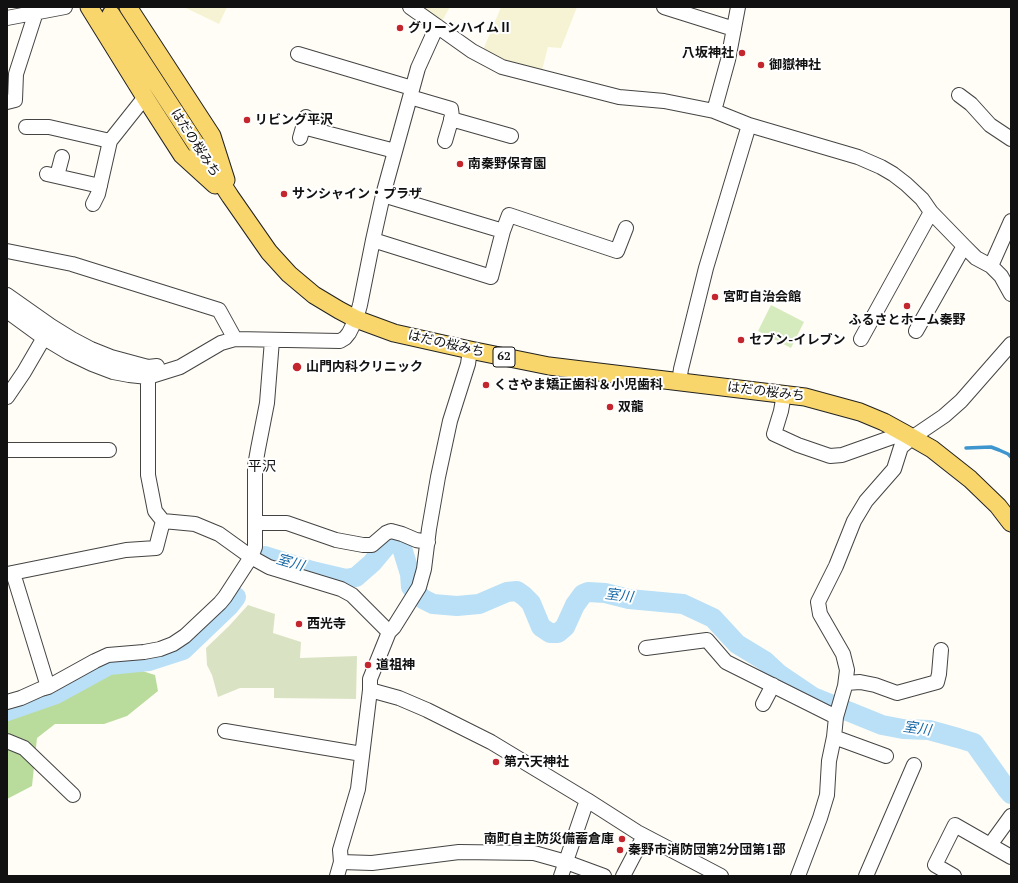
<!DOCTYPE html>
<html>
<head>
<meta charset="utf-8">
<style>
  body { margin:0 }
  #map { position:relative; width:1018px; height:883px; overflow:hidden; background:#fffdf5; font-family:"PT Serif",serif }
  canvas { display:block }
  .frame { position:absolute; inset:0; border:8px solid #111; pointer-events:none }
</style>
</head>
<body>
<div id="map">
<canvas width="1018" height="883"></canvas>
<div class="frame"></div>
</div>
<script>
const g = document.querySelector('canvas').getContext('2d');
g.lineJoin = 'round';
function paint(path, color) {
  g.fillStyle = color;
  g.fill(path, 'evenodd');
}
function toPath(rows) {
  const path = new Path2D();
  for (const r of rows) {
    path.moveTo(r[0], r[1]);
    for (let i = 2; i < r.length; i += 2) path.lineTo(r[i], r[i + 1]);
  }
  return path;
}
function stroke(path, color, width, dash) {
  g.strokeStyle = color;
  g.lineWidth = width;
  g.lineCap = dash ? 'butt' : 'round';
  g.setLineDash(dash || []);
  g.stroke(path);
}
function label(font, color, halo, rows, align = 'center') {
  g.font = font + ' "PT Serif","Noto Sans JP",serif';
  g.lineWidth = 4;
  g.setLineDash([]);
  g.textBaseline = 'middle';
  g.strokeStyle = halo;
  g.fillStyle = color;
  for (const [text, x, y, turn = 0] of rows) {
    g.save();
    g.translate(x, y);
    g.rotate((+turn || 0) * Math.PI / 180);
    g.textAlign = isNaN(turn) ? turn : align;
    if (halo) g.strokeText(text, 0, 0);
    g.fillText(text, 0, 0);
    g.restore();
  }
}
const farmland = toPath([
  [184,7,227,7,219,24],
  [419,7,450,7,441,23],
  [501,7,577,7,561,48,548,47,542,70,519,64,499,58,483,50]
]);
const green = toPath([
  [771,305,804,322,791,348,758,331]
]);
const forest = toPath([
  [139,670,155,675,158,691,127,716,104,724,55,724,37,738,32,786,7,799,7,715,110,674]
]);
const cemetery = toPath([
  [248,605,275,614,273,633,301,642,300,658,357,656,356,699,274,698,274,688,240,688,218,697,212,675,207,665,206,648,229,626]
]);
const stream = toPath([
  [966,448,991,447,999,450,1008,454,1011,457]
]);
const river = toPath([
  [265,556,312,571,346,579,356,577,372,563,387,545,395,542,402,548,410,574,411,587,423,599,433,604,457,606,479,604,507,592,517,591,524,596,531,603,541,627,550,633,558,633,565,627,575,605,583,594,588,592,605,593,629,599,683,604,713,618,737,644,765,661,779,674,813,697,882,725,903,729,929,730,958,738,974,743,1006,788,1011,794],
  [7,711,56,694,109,665,149,661,183,650,229,606,236,597]
]);
const minor = toPath([
  [410,7,472,51,502,67,619,97,664,101,714,111,749,125,858,157,881,167,893,174,906,184,922,199,931,212,964,246,976,258,991,266,1001,276,1011,294],
  [664,7,734,29],
  [7,18,65,7],
  [298,54,412,88],
  [959,95,971,104,990,125,1011,139],
  [410,97,451,109,452,117,445,141],
  [7,102,15,100,16,74,36,12],
  [714,111,728,60,738,7],
  [451,119,511,136],
  [26,127,49,127,110,141],
  [303,127,395,151],
  [300,138,306,117],
  [47,174,100,186],
  [57,176,62,157],
  [383,195,503,231],
  [93,204,98,194,110,141,141,102,146,99],
  [373,240,491,277,503,231,509,215,617,251,626,228],
  [7,251,72,264,219,310,235,339],
  [991,266,1011,221],
  [7,295,51,326,72,339,91,349,111,357,148,367,157,366],
  [7,311,44,338,69,353,92,364,113,372,129,375,148,377,180,367,221,343,235,339,340,341,345,338,349,333,356,319,360,305,373,240,383,195,418,68,437,26],
  [916,331,964,246],
  [861,339,931,212],
  [470,350,468,364,450,421,438,477,429,529,424,569,419,587,394,627,389,632,370,679,370,690,399,698,427,710,491,742,587,800,637,832,721,876],
  [148,367,148,475,155,511,163,521,195,524,219,534,251,557,269,567,341,589,352,595,389,632],
  [679,382,681,369,706,268,749,125],
  [784,394,781,411,774,434,798,445,830,456,842,455,904,433],
  [7,397,24,372,49,329],
  [7,450,109,450],
  [255,523,287,523,336,540,363,545,372,545,386,533,391,531,402,534,416,540,428,542],
  [13,573,48,687],
  [7,574,126,550,156,548,163,521],
  [646,648,707,640,726,662,836,717],
  [846,683,860,682,875,685,897,693,937,682,939,674,941,650],
  [7,702,21,698,41,689,48,687,95,661,108,655,144,652,160,649,173,644,185,636,220,603,225,597,251,557,255,547,255,466,258,449,267,403,272,340],
  [763,704,773,685],
  [225,731,362,754],
  [834,737,886,756],
  [7,741,24,748,73,795],
  [990,845,1011,816],
  [341,862,372,863,459,852,534,853,566,862,604,876],
  [337,876,341,862,340,850,358,789,370,690],
  [561,876,587,800],
  [623,876,644,836],
  [798,876,820,818,827,795,829,761,834,737,836,717,845,686,847,670,843,654,820,614,818,602,836,566,854,521,866,501,894,469,901,447,913,437,944,416,961,401,1011,344],
  [866,876,914,765],
  [954,876,935,865,955,825,1011,857]
]);
const major = toPath([
  [89,7,146,99,182,155,215,185],
  [128,7,212,136,226,180],
  [111,14,230,196,269,252,289,274,314,295,339,310,356,319,394,333,470,350,549,366,805,397,860,412,884,422,904,433,932,449,970,479,998,506,1011,523]
]);
const markers = [
  [400,28,4,"#c4262e"],
  [742,53,4,"#c4262e"],
  [761,65,4,"#c4262e"],
  [247,120,4,"#c4262e"],
  [460,164,4,"#c4262e"],
  [284,194,4,"#c4262e"],
  [715,297,4,"#c4262e"],
  [907,306,4,"#c4262e"],
  [741,340,4,"#c4262e"],
  [297,367,5,"#c4262e"],
  [486,385,4,"#c4262e"],
  [610,407,4,"#c4262e"],
  [299,624,4,"#c4262e"],
  [368,665,4,"#c4262e"],
  [496,762,4,"#c4262e"],
  [622,839,4,"#c4262e"],
  [620,850,4,"#c4262e"]
];
const shields = [
  [504,357,22]
];
const shieldNames = [
  ["62",504,357]
];
const poiNames = [
  ["グリーンハイムⅡ",408,28],
  ["八坂神社",734,53,"right"],
  ["御嶽神社",769,65],
  ["リビング平沢",255,120],
  ["南秦野保育園",468,164],
  ["サンシャイン・プラザ",292,194],
  ["宮町自治会館",723,297],
  ["ふるさとホーム秦野",907,320,"center"],
  ["セブン-イレブン",749,340],
  ["山門内科クリニック",306,367],
  ["くさやま矯正歯科＆小児歯科",494,385],
  ["双龍",618,407],
  ["西光寺",307,624],
  ["道祖神",376,665],
  ["第六天神社",504,762],
  ["南町自主防災備蓄倉庫",614,839,"right"],
  ["秦野市消防団第2分団第1部",628,850]
];
const streetNames = [
  ["はだの桜みち",195,143,57],
  ["はだの桜みち",446,344,13],
  ["はだの桜みち",766,392,7]
];
const neighbourhoodNames = [
  ["平沢",262,467]
];
const waterNames = [
  ["室川",290,563,16],
  ["室川",619,596,7],
  ["室川",917,729,8]
];
paint(farmland, '#f6f3d4');
paint(green, '#d5ebbd');
paint(forest, '#b9dc9c');
paint(cemetery, '#d9e3c4');
stroke(stream, '#3f96cf', 3.5);
stroke(river, '#b9e0f7', 20);
stroke(minor, '#444', 16);
stroke(major, '#222', 19);
stroke(minor, '#fff', 14);
stroke(major, '#f9d66b', 17);
for (const [x, y, r, color] of markers) {
  const dot = new Path2D();
  dot.arc(x, y, r, 0, 2 * Math.PI);
  g.fillStyle = color;
  g.fill(dot);
  stroke(dot, '#fff', 1.5);
}
for (const [x, y, w] of shields) {
  const box = new Path2D();
  box.roundRect(x - w / 2, y - 10, w, 20, 3);
  g.fillStyle = '#fff';
  g.fill(box);
  stroke(box, '#111', 1);
}
label('bold 12px', '#111', null, shieldNames);
label('bold 13px', '#111', '#fff', poiNames, 'left');
label('13px', '#111', '#fff', streetNames);
label('14px', '#111', '#fff', neighbourhoodNames);
label('italic 14px', '#1768a6', '#fff', waterNames);
</script>
</body>
</html>
